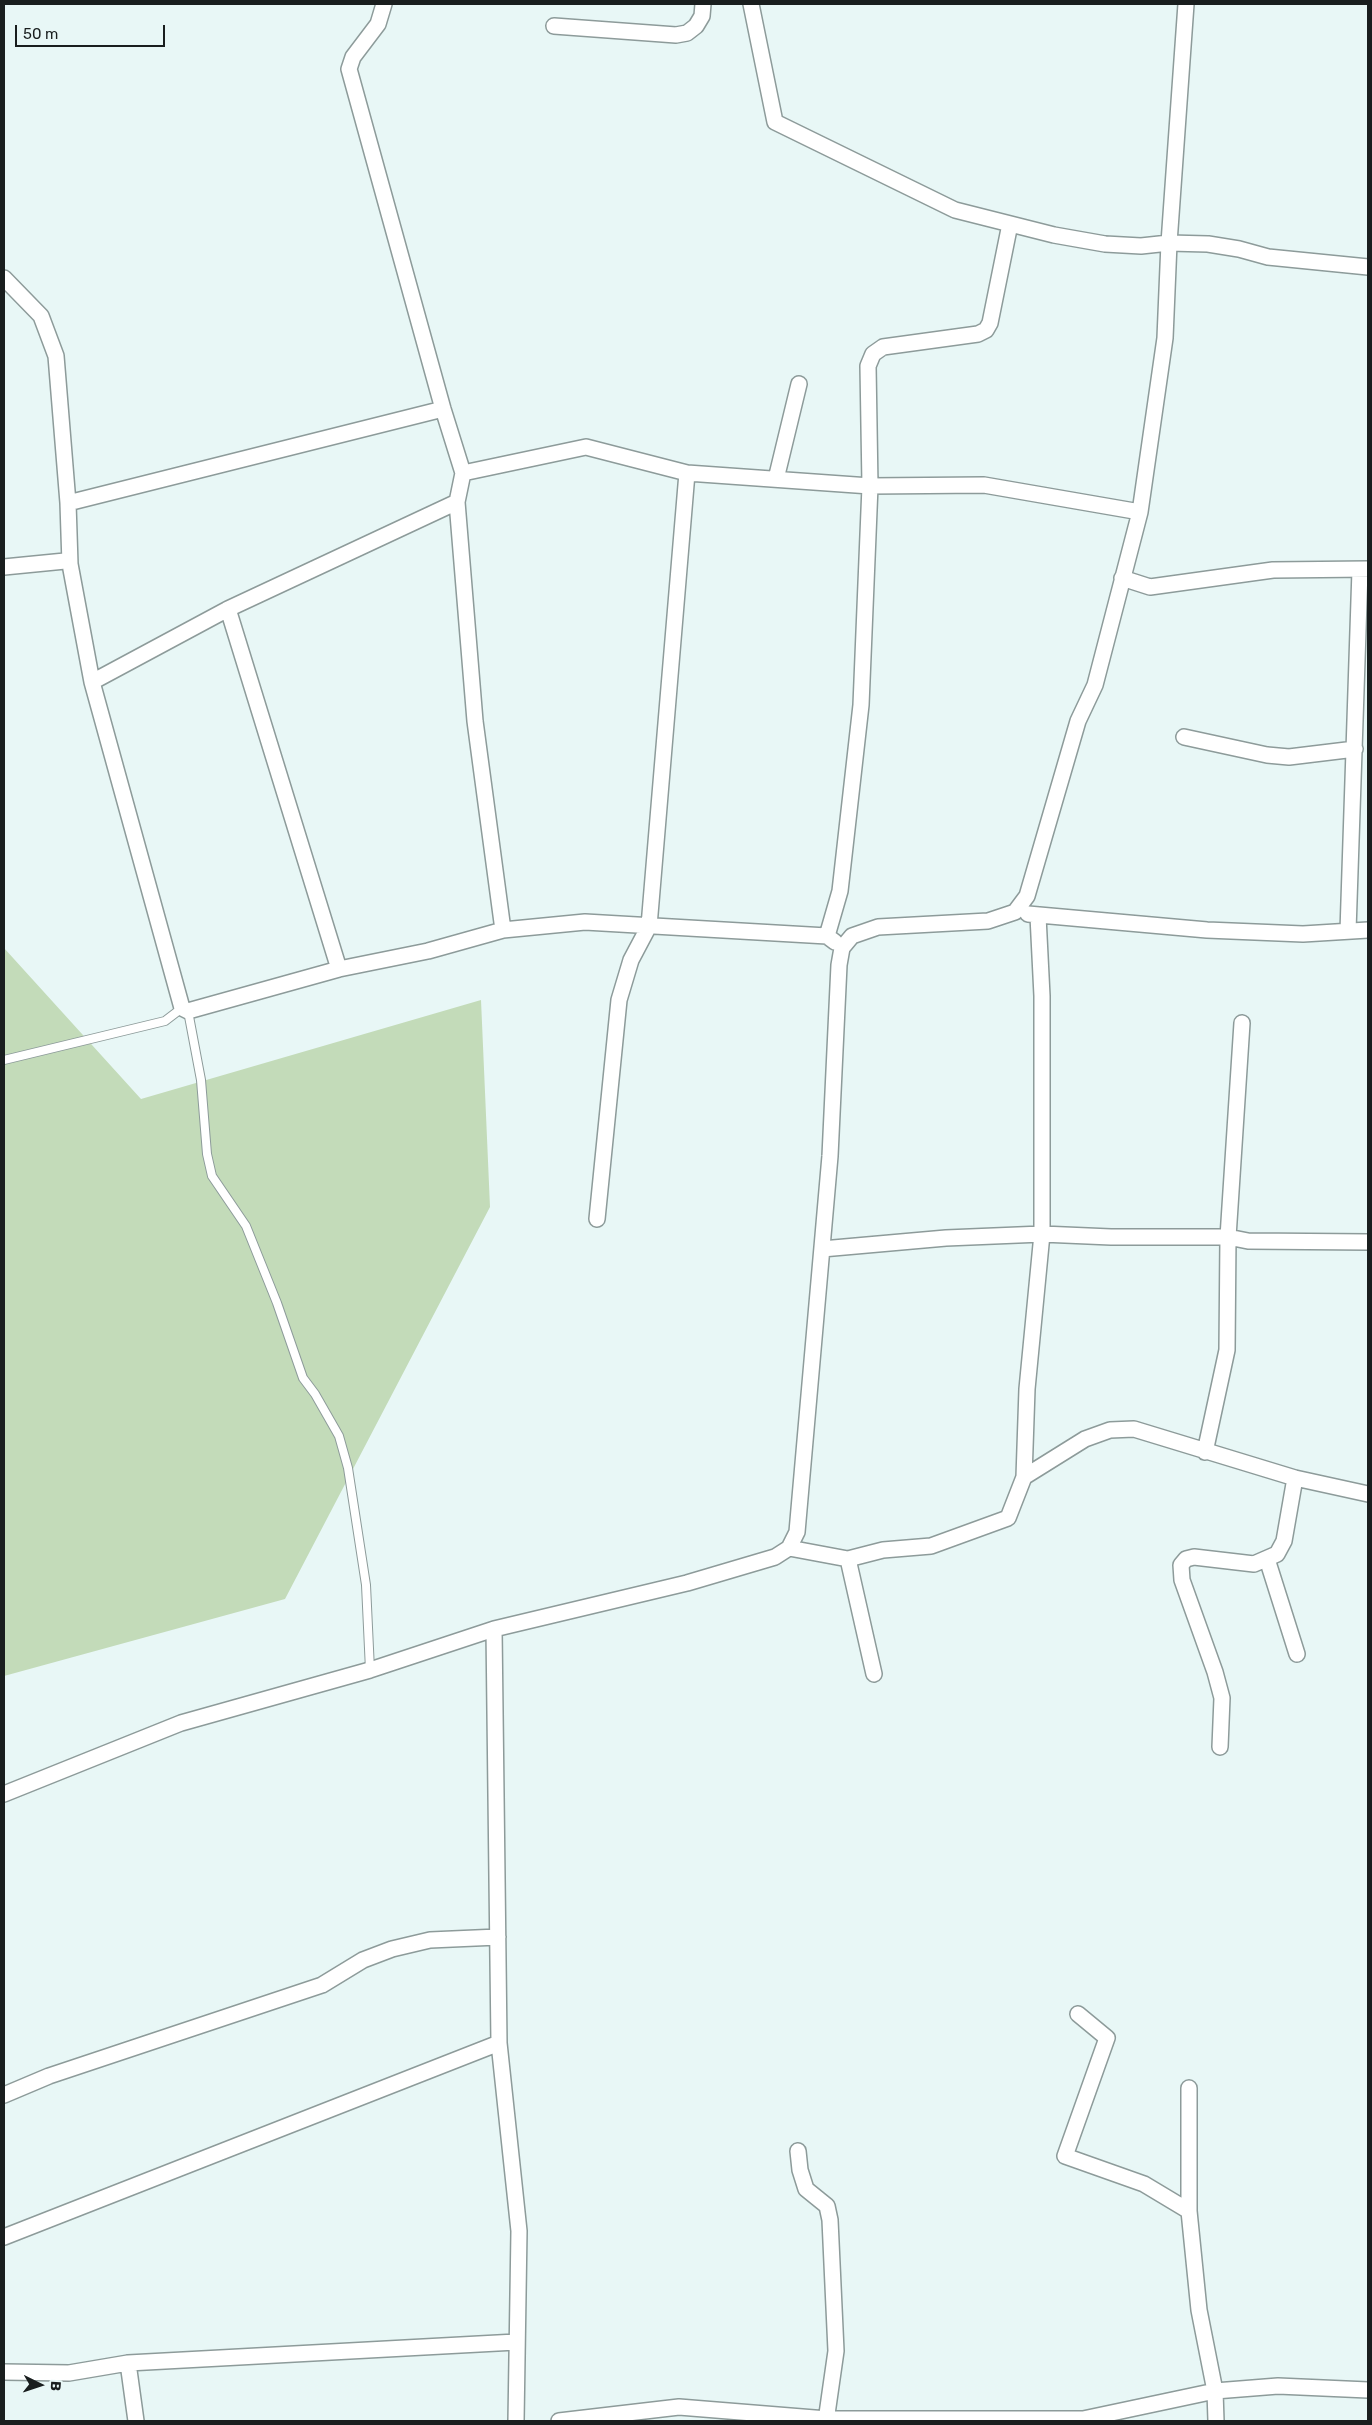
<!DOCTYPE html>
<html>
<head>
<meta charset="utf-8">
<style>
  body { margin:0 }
  #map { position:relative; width:1372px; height:2425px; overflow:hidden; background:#e8f7f6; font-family:Rubik,sans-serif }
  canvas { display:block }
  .frame { position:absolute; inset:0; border:5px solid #191e1e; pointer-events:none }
  .north { position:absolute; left:15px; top:2360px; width:50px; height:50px; -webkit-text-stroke:4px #e8f7f6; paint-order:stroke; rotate:94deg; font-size:14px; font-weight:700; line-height:20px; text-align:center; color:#191e1e }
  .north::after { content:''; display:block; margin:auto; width:18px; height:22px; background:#191e1e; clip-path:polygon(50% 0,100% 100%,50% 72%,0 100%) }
  .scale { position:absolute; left:15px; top:25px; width:150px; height:22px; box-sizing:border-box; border:2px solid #191e1e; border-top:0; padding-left:6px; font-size:15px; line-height:18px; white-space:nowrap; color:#191e1e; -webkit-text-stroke:4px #e8f7f6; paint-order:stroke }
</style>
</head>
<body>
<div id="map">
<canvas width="1372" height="2425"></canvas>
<div class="frame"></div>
<div class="north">B</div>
<div class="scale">50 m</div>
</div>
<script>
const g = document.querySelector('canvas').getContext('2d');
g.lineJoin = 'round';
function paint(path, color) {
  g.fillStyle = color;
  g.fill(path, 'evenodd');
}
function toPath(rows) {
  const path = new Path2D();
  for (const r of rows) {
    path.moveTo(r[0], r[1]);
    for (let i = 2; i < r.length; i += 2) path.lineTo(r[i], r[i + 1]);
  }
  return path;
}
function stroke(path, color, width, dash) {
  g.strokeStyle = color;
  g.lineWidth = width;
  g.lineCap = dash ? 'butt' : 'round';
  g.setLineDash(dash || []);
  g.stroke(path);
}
const green = toPath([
  [4,948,141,1099,481,1000,490,1207,285,1599,4,1676]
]);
const lane = toPath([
  [188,1011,201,1080,207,1154,212,1176,246,1226,277,1303,303,1378,315,1394,339,1436,348,1468,366,1585,370,1670],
  [4,1060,165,1021,182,1008]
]);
const street = toPath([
  [384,4,378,24,353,57,349,69,443,409,463,473,457,502,475,721,503,930],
  [751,4,775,122,955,210,1054,235,1105,244,1141,246,1169,243,1208,244,1239,249,1268,257,1368,267],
  [554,26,676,35,687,33,696,26,702,16,703,4],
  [4,278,41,316,56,356,68,503,70,564],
  [463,473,586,447,687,473,870,486,984,485,1140,512],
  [776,479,799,384],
  [68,503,443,409],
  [4,567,65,561,70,564,92,682,182,1008,188,1011,339,969,428,951,503,930,585,922,827,936],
  [1122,578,1150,587,1273,570,1368,569],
  [228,609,339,969],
  [92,682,228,609,457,502],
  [1184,737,1267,755,1289,757,1355,749],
  [1028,914,1207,930,1303,934,1368,930],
  [1348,931,1360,570],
  [835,942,827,936,840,891,861,705,870,486,868,366,873,354,883,347,978,334,986,330,990,323,1010,224],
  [597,1219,619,1000,631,960,649,926,687,473],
  [822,1249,946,1238,1042,1234,1111,1237,1228,1237,1248,1241,1368,1242],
  [1205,1452,1227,1350,1228,1237,1242,1023],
  [1024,1477,1027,1389,1042,1234,1042,996,1038,916],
  [789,1548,848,1559,883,1550,931,1546,1008,1518,1024,1477,1085,1439,1110,1430,1134,1429,1295,1478,1368,1494],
  [848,1559,874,1674],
  [1267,1559,1297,1654],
  [494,1629,499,2043,519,2231,516,2421],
  [1220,1747,1222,1698,1215,1672,1182,1580,1181,1565,1186,1559,1194,1557,1254,1564,1277,1554,1284,1541,1295,1478],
  [4,1794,181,1723,370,1670,494,1629,687,1583,775,1557,789,1548,797,1532,830,1156,839,965,842,948,852,936,878,927,988,921,1015,912,1027,896,1078,721,1095,685,1140,512,1165,338,1169,243,1186,4],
  [1078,2014,1107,2038,1065,2156,1144,2184,1189,2211],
  [1189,2088,1189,2211,1199,2310,1215,2391,1216,2421],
  [4,2095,49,2076,322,1985,363,1960,392,1949,430,1940,498,1937],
  [798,2151,800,2170,806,2189,827,2206,830,2220,836,2351,826,2421],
  [4,2237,499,2043],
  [128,2363,136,2421],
  [4,2372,69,2373,128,2363,516,2342],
  [559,2421,679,2407,827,2419,1083,2419,1215,2391,1278,2386,1368,2390]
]);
paint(green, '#c3dbb9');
stroke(lane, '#8d9b9a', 10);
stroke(street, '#8d9b9a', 18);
stroke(lane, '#fff', 8);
stroke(street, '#fff', 15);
</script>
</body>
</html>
